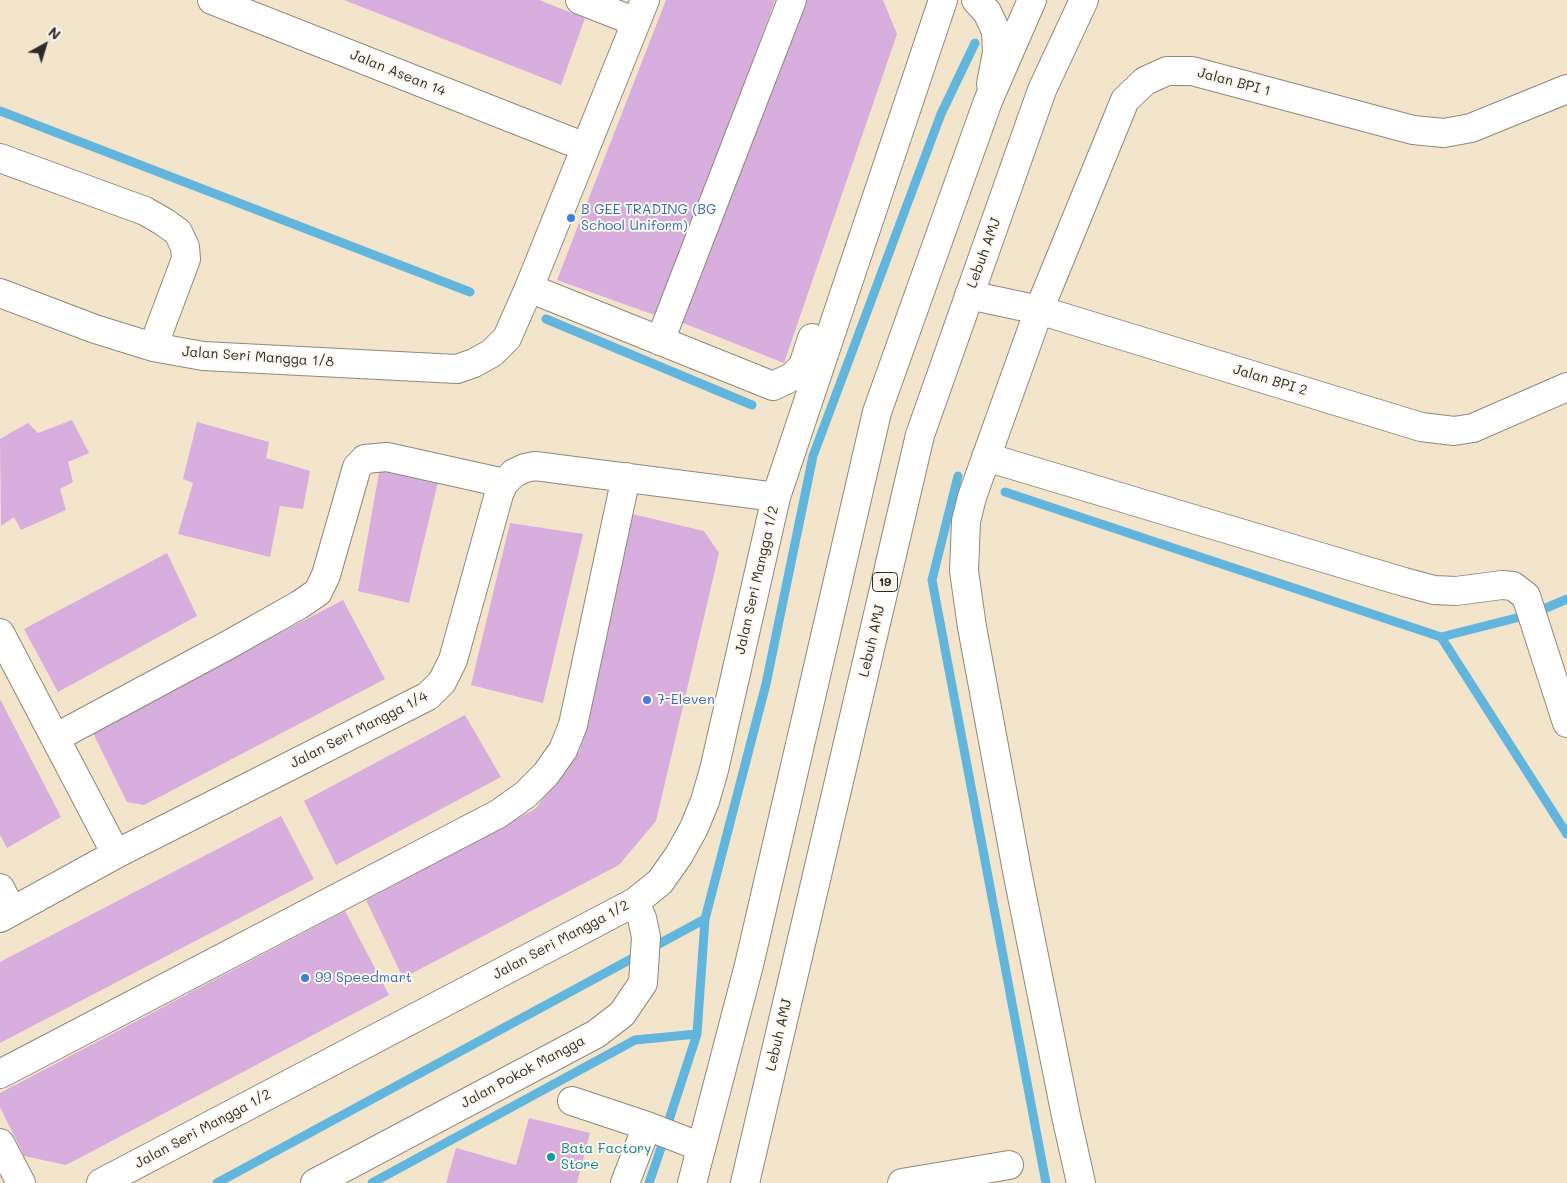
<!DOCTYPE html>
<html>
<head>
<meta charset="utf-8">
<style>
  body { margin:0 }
  #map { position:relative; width:1567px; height:1183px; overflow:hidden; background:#f3e5cb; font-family:Mali,sans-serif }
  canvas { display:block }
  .north { position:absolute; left:20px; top:20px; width:50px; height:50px; -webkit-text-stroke:4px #fbf7ec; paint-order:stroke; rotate:39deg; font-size:14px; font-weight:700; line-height:20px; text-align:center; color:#2b2b2b }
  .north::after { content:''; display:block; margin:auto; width:18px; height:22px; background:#2b2b2b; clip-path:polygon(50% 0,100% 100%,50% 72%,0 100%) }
</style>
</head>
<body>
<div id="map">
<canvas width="1567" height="1183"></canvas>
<div class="north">N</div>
</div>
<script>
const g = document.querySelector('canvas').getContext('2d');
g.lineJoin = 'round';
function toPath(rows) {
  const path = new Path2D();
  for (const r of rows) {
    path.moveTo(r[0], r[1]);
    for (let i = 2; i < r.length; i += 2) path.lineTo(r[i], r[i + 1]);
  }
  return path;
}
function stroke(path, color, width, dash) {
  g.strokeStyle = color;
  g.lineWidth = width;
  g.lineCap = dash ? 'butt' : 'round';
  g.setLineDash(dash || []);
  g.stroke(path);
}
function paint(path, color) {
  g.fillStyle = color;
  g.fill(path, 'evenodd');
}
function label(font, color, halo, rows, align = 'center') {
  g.font = font + ' Mali,sans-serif';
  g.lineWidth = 4;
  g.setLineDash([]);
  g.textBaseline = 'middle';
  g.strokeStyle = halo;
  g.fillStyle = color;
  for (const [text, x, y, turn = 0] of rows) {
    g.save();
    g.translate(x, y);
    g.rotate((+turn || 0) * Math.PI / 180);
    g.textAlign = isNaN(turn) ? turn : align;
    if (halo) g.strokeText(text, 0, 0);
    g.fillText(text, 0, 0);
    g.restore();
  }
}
const stream = toPath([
  [0,111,470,292],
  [546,319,752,405],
  [958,476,932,580,1046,1183],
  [1005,492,1441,637,1532,614,1567,599],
  [1441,637,1567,834],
  [669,1120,697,1034,705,919,766,684,813,456,941,114,975,43],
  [217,1183,705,919],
  [372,1183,635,1040,697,1034],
  [649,1183,661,1148]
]);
const building = toPath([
  [344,0,539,0,585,18,561,85],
  [666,0,775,0,660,317,557,280],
  [801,0,883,0,897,34,784,363,678,321],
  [72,420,89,453,68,462,73,482,60,489,66,510,21,530,14,517,1,526,0,439,28,423,38,433],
  [197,422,269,442,266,458,310,471,303,509,280,506,270,557,178,534,193,483,183,479],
  [380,467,439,478,409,603,358,591],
  [624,512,704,531,719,553,656,821,619,865,403,978,366,900,535,809,580,750],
  [510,523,583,534,543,703,471,685],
  [167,553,197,616,58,692,24,629],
  [343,600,385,679,144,805,127,802,92,731],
  [0,699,61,817,7,848,0,835],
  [465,715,501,777,336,865,304,801],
  [281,816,314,879,0,1043,0,962],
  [345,911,389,995,66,1165,24,1156,0,1107,0,1093],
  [529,1118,590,1133,577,1183,446,1183,456,1148,516,1165]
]);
const minor = toPath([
  [212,0,585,147],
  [580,0,636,22],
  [976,0,987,12,996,31,997,52,991,84],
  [0,158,145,211,164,222,178,232,185,247,186,259,153,347],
  [529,288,773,386,792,377,803,366,812,338],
  [0,293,95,329,153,347,203,356,457,369,474,363,492,353,507,338,529,288,645,0],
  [969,295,1039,310,1421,427,1454,431,1473,428,1567,387],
  [660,341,792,0],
  [986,457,1404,582,1434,590,1456,591,1502,585,1513,586,1526,596,1567,723],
  [0,633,116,854],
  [55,738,228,645,299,605,318,592,326,575,357,467,365,459,387,457,504,483],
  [0,888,12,911],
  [0,918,116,854,428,696,442,682,453,660,499,494,504,483,514,473,525,468,535,466,776,497],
  [0,1074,498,814,525,795,546,774,563,750,573,725,626,477],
  [572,1101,647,1126,701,1147],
  [0,1143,21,1183],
  [101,1183,635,902,660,882,679,855,694,828,705,801,714,770,776,497,943,0],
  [315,1183,596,1034,622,1014,643,983,646,937,642,918,635,902],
  [625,1183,647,1126],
  [902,1183,1009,1165],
  [1081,1183,1066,1116,1018,876,972,627,964,571,966,521,972,497,1039,310,1125,100,1145,81,1167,71,1192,71,1413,130,1444,133,1471,128,1567,89]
]);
const highway = toPath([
  [692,1183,749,965,877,412,988,101,1032,0],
  [745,1183,920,435,1042,90,1084,0]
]);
const markers = [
  [571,218,5,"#3f7fe0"],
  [647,700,5,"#3f7fe0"],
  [305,978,5,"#3f7fe0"],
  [551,1157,5,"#0f9aa8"]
];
const shields = [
  [885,582,25]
];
const shieldNames = [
  ["19",885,582]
];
const streetNames = [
  ["Jalan Asean 14",398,73,22],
  ["Jalan BPI 1",1234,82,15],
  ["Lebuh AMJ",984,253,-70],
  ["Jalan Seri Mangga 1/8",258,357,4],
  ["Jalan BPI 2",1270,380,17],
  ["Jalan Seri Mangga 1/2",757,580,-77],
  ["Lebuh AMJ",872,641,-77],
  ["Jalan Seri Mangga 1/4",359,730,-27],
  ["Jalan Seri Mangga 1/2",561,940,-28],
  ["Lebuh AMJ",779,1035,-77],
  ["Jalan Pokok Mangga",523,1072,-28],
  ["Jalan Seri Mangga 1/2",203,1129,-28]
];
const shopNames = [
  ["B GEE TRADING (BG",581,210],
  ["School Uniform)",581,226],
  ["7-Eleven",657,700],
  ["99 Speedmart",315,978]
];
const cultureNames = [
  ["Bata Factory",561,1149],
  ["Store",561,1165]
];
stroke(stream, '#62b6de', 9);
paint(building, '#d8aede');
stroke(minor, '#8f887b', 30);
stroke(highway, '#8f887b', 30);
stroke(minor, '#fff', 28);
stroke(highway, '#fff', 28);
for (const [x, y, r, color] of markers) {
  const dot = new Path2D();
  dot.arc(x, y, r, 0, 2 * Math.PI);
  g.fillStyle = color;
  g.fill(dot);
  stroke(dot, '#fbf7ec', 2);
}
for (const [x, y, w] of shields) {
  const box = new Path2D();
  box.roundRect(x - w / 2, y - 9.5, w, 19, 4);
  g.fillStyle = '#fbf7ec';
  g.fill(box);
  stroke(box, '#2b2b2b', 1);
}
label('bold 12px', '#2b2b2b', null, shieldNames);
label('14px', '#2b2b2b', '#fbf7ec', streetNames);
label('14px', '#366cbe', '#fbf7ec', shopNames, 'left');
label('14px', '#0d838f', '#fbf7ec', cultureNames, 'left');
</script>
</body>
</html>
